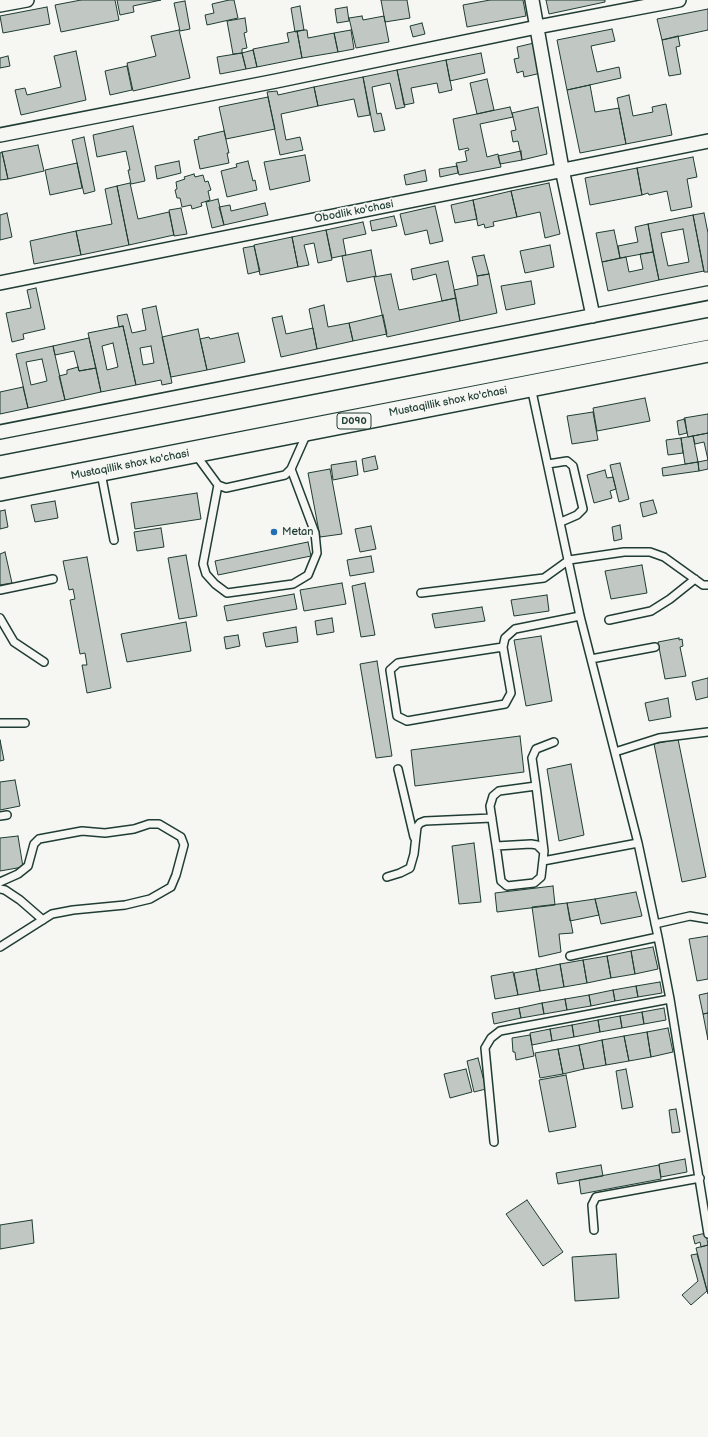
<!DOCTYPE html>
<html>
<head>
<meta charset="utf-8">
<style>
  body { margin:0 }
  canvas { display:block; background:#f6f6f2 }
</style>
</head>
<body>
<canvas width="708" height="1437"></canvas>
<script>
const g = document.querySelector('canvas').getContext('2d');
g.lineJoin = 'round';
function paint(path, color) {
  g.fillStyle = color;
  g.fill(path, 'evenodd');
}
function toPath(rows) {
  const path = new Path2D();
  for (const r of rows) {
    path.moveTo(r[0], r[1]);
    for (let i = 2; i < r.length; i += 2) path.lineTo(r[i], r[i + 1]);
  }
  return path;
}
function stroke(path, color, width, dash) {
  g.strokeStyle = color;
  g.lineWidth = width;
  g.lineCap = dash ? 'butt' : 'round';
  g.setLineDash(dash || []);
  g.stroke(path);
}
function label(font, color, halo, rows, align = 'center') {
  g.font = font + ' "Balsamiq Sans",sans-serif';
  g.lineWidth = 4;
  g.setLineDash([]);
  g.textBaseline = 'middle';
  g.strokeStyle = halo;
  g.fillStyle = color;
  for (const [text, x, y, turn = 0] of rows) {
    g.save();
    g.translate(x, y);
    g.rotate((+turn || 0) * Math.PI / 180);
    g.textAlign = isNaN(turn) ? turn : align;
    if (halo) g.strokeText(text, 0, 0);
    g.fillText(text, 0, 0);
    g.restore();
  }
}
const building = toPath([
  [81,0,115,0,119,20,61,32,55,5,81,0],
  [117,0,161,0,133,6,134,12,120,15,117,0],
  [229,0,234,0,238,18,207,25,205,15,214,13,212,4,229,0],
  [381,0,407,0,410,18,385,22,381,0],
  [490,0,523,0,526,16,467,27,463,5,490,0],
  [546,0,605,0,605,2,549,14,546,0],
  [185,1,190,29,180,31,174,3,185,1],
  [300,6,304,30,295,32,291,8,300,6],
  [47,7,50,24,3,33,0,16,47,7],
  [347,7,349,21,337,23,335,9,347,7],
  [708,9,708,30,662,40,657,19,708,9],
  [362,16,363,20,384,16,389,42,356,48,349,18,362,16],
  [245,18,247,32,244,33,247,48,242,49,242,53,233,54,227,21,245,18],
  [422,23,425,34,413,37,410,26,422,23],
  [612,29,615,41,591,46,597,72,619,67,621,78,567,90,557,40,612,29],
  [179,30,190,78,133,91,127,63,156,56,151,36,179,30],
  [304,30,307,30,308,38,334,33,338,52,302,58,297,31,304,30],
  [351,30,354,49,338,52,334,33,351,30],
  [297,31,302,58,257,67,253,49,289,42,287,33,297,31],
  [678,36,680,46,676,47,681,74,669,76,662,40,678,36],
  [534,43,541,73,524,77,523,71,517,73,514,59,519,58,517,47,534,43],
  [253,50,257,67,246,69,242,53,253,50],
  [76,51,86,100,21,115,15,90,25,88,27,95,61,87,54,56,76,51],
  [242,53,246,69,220,74,217,57,242,53],
  [481,53,485,73,450,81,446,60,481,53],
  [8,56,10,66,0,68,0,58,8,56],
  [446,60,452,90,439,93,437,83,411,88,414,103,404,105,397,70,446,60],
  [127,66,132,90,110,95,105,71,127,66],
  [397,70,405,107,396,109,390,83,372,87,377,114,381,113,385,130,374,132,363,77,397,70],
  [363,77,370,115,358,117,354,99,318,106,314,87,363,77],
  [487,79,494,110,477,114,470,83,487,79],
  [590,85,595,112,619,108,626,144,580,153,567,90,590,85],
  [314,87,318,106,281,114,286,140,300,137,303,150,280,155,267,92,277,91,278,95,314,87],
  [629,95,633,116,653,112,652,107,666,104,672,135,626,144,617,98,629,95],
  [268,97,275,129,226,139,219,107,268,97],
  [510,107,513,117,480,124,487,157,498,154,501,167,459,175,456,163,467,161,465,151,469,150,468,148,459,150,453,119,510,107],
  [538,107,547,154,522,160,518,141,513,142,511,131,516,130,512,113,538,107],
  [133,126,145,181,131,184,128,170,130,170,126,151,97,157,93,135,133,126],
  [224,131,229,153,227,153,229,163,200,169,194,140,199,139,198,137,224,131],
  [84,137,95,191,84,194,72,140,84,137],
  [38,145,44,171,8,179,2,152,38,145],
  [521,151,522,160,500,164,498,156,521,151],
  [2,152,8,179,0,180,0,153,2,152],
  [305,155,310,181,270,190,264,162,305,155],
  [693,157,697,177,687,179,692,207,671,211,667,191,649,195,648,193,642,195,637,168,693,157],
  [179,161,181,173,157,179,155,166,179,161],
  [248,161,253,181,255,180,257,190,227,197,221,171,237,167,236,164,248,161],
  [77,163,82,188,50,195,45,170,77,163],
  [457,166,458,173,440,177,439,169,457,166],
  [637,168,642,195,590,205,585,178,637,168],
  [425,170,427,181,406,185,404,175,425,170],
  [194,174,195,177,203,175,205,182,208,181,211,190,208,191,210,200,201,203,202,206,192,209,191,205,182,207,180,198,177,198,175,190,177,189,176,182,185,179,184,177,194,174],
  [130,183,138,219,169,212,174,235,129,245,117,186,130,183],
  [549,183,560,234,545,238,540,212,517,217,511,191,549,183],
  [117,186,129,245,81,255,76,231,112,224,105,189,117,186],
  [511,191,517,217,493,222,494,226,485,228,484,224,478,226,473,200,511,191],
  [218,199,224,225,212,228,206,202,218,199],
  [473,200,477,219,455,223,451,205,473,200],
  [265,203,268,215,224,225,219,207,230,205,231,211,265,203],
  [435,206,443,241,430,244,427,230,405,235,400,214,435,206],
  [181,208,187,234,174,236,169,210,181,208],
  [7,213,12,237,0,240,0,215,7,213],
  [704,213,708,233,708,272,704,272,693,215,704,213],
  [693,215,704,271,659,280,648,224,693,215],
  [683,229,689,262,668,266,661,233,683,229],
  [394,216,397,226,372,231,370,221,394,216],
  [363,222,366,234,343,239,346,255,332,258,326,230,363,222],
  [648,224,653,252,620,258,618,246,638,242,635,227,648,224],
  [326,230,332,260,318,263,314,243,304,245,309,265,298,267,292,237,326,230],
  [614,230,620,258,602,262,596,233,614,230],
  [76,231,81,255,34,264,30,241,76,231],
  [292,237,298,267,260,275,254,245,292,237],
  [550,245,554,267,525,273,520,251,550,245],
  [254,246,260,271,248,274,243,248,254,246],
  [371,250,376,276,347,282,342,256,371,250],
  [653,252,659,280,608,291,602,262,626,257,629,272,643,269,640,254,653,252],
  [484,255,489,274,477,276,472,257,484,255],
  [448,261,456,298,442,301,436,274,413,280,411,269,448,261],
  [391,274,399,310,456,298,460,321,387,337,374,277,391,274],
  [489,274,497,313,460,321,454,290,478,285,477,276,489,274],
  [531,281,535,304,506,310,501,286,531,281],
  [36,288,45,329,23,334,24,339,12,342,6,313,31,308,27,290,36,288],
  [324,305,328,327,349,323,353,341,317,349,309,309,324,305],
  [156,306,172,383,162,385,161,380,136,385,123,326,119,327,117,316,127,314,132,333,146,330,142,309,156,306],
  [151,346,154,363,143,365,140,348,151,346],
  [383,315,387,334,353,341,349,323,383,315],
  [282,316,286,334,313,328,317,349,281,357,272,318,282,316],
  [123,326,136,385,101,392,88,333,123,326],
  [113,343,118,367,107,370,102,346,113,343],
  [198,329,207,370,171,377,162,337,198,329],
  [238,333,245,362,207,370,200,339,209,337,210,339,238,333],
  [89,338,96,368,79,371,74,351,55,355,53,346,89,338],
  [53,346,65,400,28,408,16,354,53,346],
  [42,359,47,381,31,385,26,362,42,359],
  [78,367,79,371,96,368,101,392,65,400,59,376,67,374,67,370,78,367],
  [23,387,28,408,0,414,0,392,23,387],
  [645,398,650,421,597,431,593,408,645,398],
  [593,412,598,440,572,444,567,416,593,412],
  [708,414,708,433,688,437,684,418,708,414],
  [685,419,687,433,679,435,677,421,685,419],
  [708,433,708,469,699,471,698,462,708,460,704,442,695,444,693,436,708,433],
  [693,436,698,462,685,464,681,438,693,436],
  [681,438,683,453,668,455,666,440,681,438],
  [375,456,378,469,364,472,362,459,375,456],
  [356,461,358,475,333,480,331,465,356,461],
  [698,462,699,471,663,476,662,468,698,462],
  [620,463,629,499,619,502,610,465,620,463],
  [330,469,342,534,320,537,308,473,330,469],
  [605,470,607,478,613,477,616,489,610,491,612,498,594,503,587,475,605,470],
  [197,493,201,519,135,529,131,503,197,493],
  [653,500,657,513,643,517,640,503,653,500],
  [55,501,58,518,35,522,31,505,55,501],
  [5,510,8,527,0,529,0,511,5,510],
  [620,525,622,539,614,541,612,527,620,525],
  [371,526,376,549,360,552,355,529,371,526],
  [161,528,164,547,137,551,134,532,161,528],
  [308,542,311,556,218,575,215,561,308,542],
  [5,552,12,583,0,585,0,554,5,552],
  [186,555,197,616,179,619,168,558,186,555],
  [371,556,374,572,350,576,347,560,371,556],
  [87,557,111,688,87,693,82,665,87,665,85,653,80,654,70,600,75,599,73,589,69,590,63,561,87,557],
  [642,565,647,593,611,599,605,571,642,565],
  [342,583,346,604,304,611,300,590,342,583],
  [365,583,375,635,361,637,352,586,365,583],
  [294,594,297,609,227,621,224,606,294,594],
  [547,595,549,611,514,616,511,600,547,595],
  [482,607,485,621,435,628,432,614,482,607],
  [332,618,334,632,317,635,315,621,332,618],
  [186,622,191,651,127,662,121,634,186,622],
  [296,627,298,642,266,647,263,633,296,627],
  [238,635,240,646,226,649,224,637,238,635],
  [541,636,552,701,526,706,514,640,541,636],
  [679,638,679,640,682,639,683,646,680,647,686,676,665,679,658,642,679,638],
  [377,661,392,756,376,758,360,664,377,661],
  [708,678,708,697,696,700,692,682,708,678],
  [668,698,671,717,649,721,645,703,668,698],
  [520,736,524,772,415,786,411,750,520,736],
  [678,739,706,877,682,882,654,744,678,739],
  [0,740,4,760,0,761,0,740],
  [571,764,584,835,559,841,547,769,571,764],
  [15,780,20,806,0,810,0,782,15,780],
  [18,836,23,867,0,871,0,838,18,836],
  [474,843,481,902,459,904,452,846,474,843],
  [553,886,555,905,497,912,495,893,553,886],
  [636,892,642,916,601,924,595,899,636,892],
  [595,899,599,915,570,921,567,903,595,899],
  [567,903,573,933,559,934,561,952,539,957,532,907,567,903],
  [708,936,708,979,697,981,689,939,708,936],
  [653,947,658,969,635,974,631,951,653,947],
  [631,951,635,974,611,978,607,956,631,951],
  [607,956,611,978,587,983,583,960,607,956],
  [583,960,587,983,564,987,560,964,583,960],
  [560,964,564,987,540,991,536,969,560,964],
  [536,969,540,991,518,995,514,973,536,969],
  [513,972,518,995,495,999,491,976,513,972],
  [660,982,662,993,638,997,636,986,660,982],
  [636,986,638,997,615,1001,613,990,636,986],
  [613,990,615,1001,591,1006,589,995,613,990],
  [708,993,708,1013,703,1014,699,995,708,993],
  [589,995,591,1006,567,1010,565,999,589,995],
  [565,999,567,1010,544,1014,542,1003,565,999],
  [542,1003,544,1014,521,1018,519,1008,542,1003],
  [519,1008,521,1018,494,1024,492,1013,519,1008],
  [664,1008,666,1020,644,1024,642,1012,664,1008],
  [642,1012,644,1024,622,1028,620,1016,642,1012],
  [708,1013,708,1040,703,1014,708,1013],
  [620,1016,622,1028,600,1032,598,1020,620,1016],
  [598,1020,600,1032,574,1037,572,1025,598,1020],
  [572,1025,574,1037,552,1041,550,1029,572,1025],
  [668,1028,673,1052,651,1057,647,1032,668,1028],
  [550,1029,552,1041,532,1045,530,1033,550,1029],
  [647,1032,651,1057,629,1061,624,1036,647,1032],
  [530,1035,534,1056,516,1060,515,1052,513,1052,512,1038,530,1035],
  [624,1036,629,1061,606,1065,602,1040,624,1036],
  [602,1040,606,1065,584,1069,579,1045,602,1040],
  [579,1045,584,1069,563,1074,558,1049,579,1045],
  [558,1049,563,1074,540,1078,535,1053,558,1049],
  [478,1058,486,1089,474,1092,467,1061,478,1058],
  [466,1069,472,1092,450,1098,444,1074,466,1069],
  [626,1069,633,1107,622,1109,616,1071,626,1069],
  [566,1075,576,1127,549,1132,539,1080,566,1075],
  [676,1109,680,1132,672,1133,669,1110,676,1109],
  [685,1159,687,1172,661,1177,659,1164,685,1159],
  [601,1165,603,1176,558,1184,556,1173,601,1165],
  [659,1165,661,1179,581,1194,579,1180,659,1165],
  [527,1200,563,1252,543,1266,506,1214,527,1200],
  [32,1220,34,1243,0,1249,0,1225,32,1220],
  [706,1233,708,1245,701,1247,700,1242,695,1244,693,1236,706,1233],
  [708,1245,708,1294,696,1248,708,1245],
  [616,1254,619,1298,575,1301,572,1257,616,1254],
  [697,1254,707,1291,691,1305,682,1295,698,1281,691,1255,697,1254]
]);
const service = toPath([
  [531,387,580,616,638,843,658,937,670,999,708,1234],
  [196,455,218,485,226,488,285,475,291,469,307,433],
  [548,464,567,461,573,466,583,509,577,515,561,522],
  [101,473,114,540],
  [218,485,203,564,206,574,215,584,227,593,293,584,308,575,317,553,315,533,291,469],
  [0,590,53,579],
  [421,593,544,578,569,560,624,552,650,552,664,557,703,585,708,585],
  [0,618,14,642,44,662],
  [609,620,651,611,670,599,695,579],
  [503,647,398,663,390,670,397,716,407,721,505,704,511,693,503,647,505,638,515,629,580,616],
  [591,659,655,647],
  [0,723,25,723],
  [615,752,659,738,708,732],
  [398,769,414,837],
  [536,786,499,791,493,796,490,806,497,852,501,881,507,886,534,883,541,877,544,851,536,786,532,758,536,749,554,742],
  [0,816,7,815],
  [496,846,531,844,537,845,543,851],
  [543,861,638,843],
  [387,877,400,873,410,868,414,854,417,827,420,823,425,821,492,818],
  [0,882,18,874,28,866,34,844,39,839,82,831,105,833,134,829,149,824,159,824,181,837,184,845,176,875,171,887,150,899,125,905,73,910,52,914,0,947],
  [0,889,5,890,20,900,43,920],
  [655,924,690,916,708,919],
  [570,956,658,937],
  [494,1142,485,1048,491,1038,500,1031,670,999],
  [594,1230,592,1205,596,1197,700,1178]
]);
const minor = toPath([
  [532,0,562,169,593,316],
  [0,5,27,0],
  [0,135,276,81,537,27,679,0],
  [0,283,708,141],
  [0,432,708,293]
]);
const primary = toPath([
  [0,467,708,329],
  [0,490,708,351]
]);
const markers = [
  [274,532,4,"#1f6fb2"]
];
const shields = [
  [354,421,34]
];
const shieldNames = [
  ["D090",354,421]
];
const streetNames = [
  ["Obodlik ko'chasi",354,212,-11],
  ["Mustaqillik shox ko'chasi",448,402,-11],
  ["Mustaqillik shox ko'chasi",130,465,-11]
];
const poiNames = [
  ["Metan",282,532]
];
paint(building, '#c1c8c3');
stroke(building, '#1f3d34', 1);
stroke(service, '#1f3d34', 10);
stroke(minor, '#1f3d34', 16);
stroke(primary, '#1f3d34', 24);
stroke(service, '#f6f6f2', 7);
stroke(minor, '#f6f6f2', 13);
stroke(primary, '#f6f6f2', 21);
for (const [x, y, r, color] of markers) {
  const dot = new Path2D();
  dot.arc(x, y, r, 0, 2 * Math.PI);
  g.fillStyle = color;
  g.fill(dot);
  stroke(dot, '#f6f6f2', 1.5);
}
for (const [x, y, w] of shields) {
  const box = new Path2D();
  box.roundRect(x - w / 2, y - 8, w, 16, 3);
  g.fillStyle = '#f6f6f2';
  g.fill(box);
  stroke(box, '#1f3d34', 1);
}
label('bold 10px', '#1f3d34', null, shieldNames);
label('11px', '#1f3d34', '#f6f6f2', streetNames);
label('11px', '#1f3d34', '#f6f6f2', poiNames, 'left');
</script>
</body>
</html>
